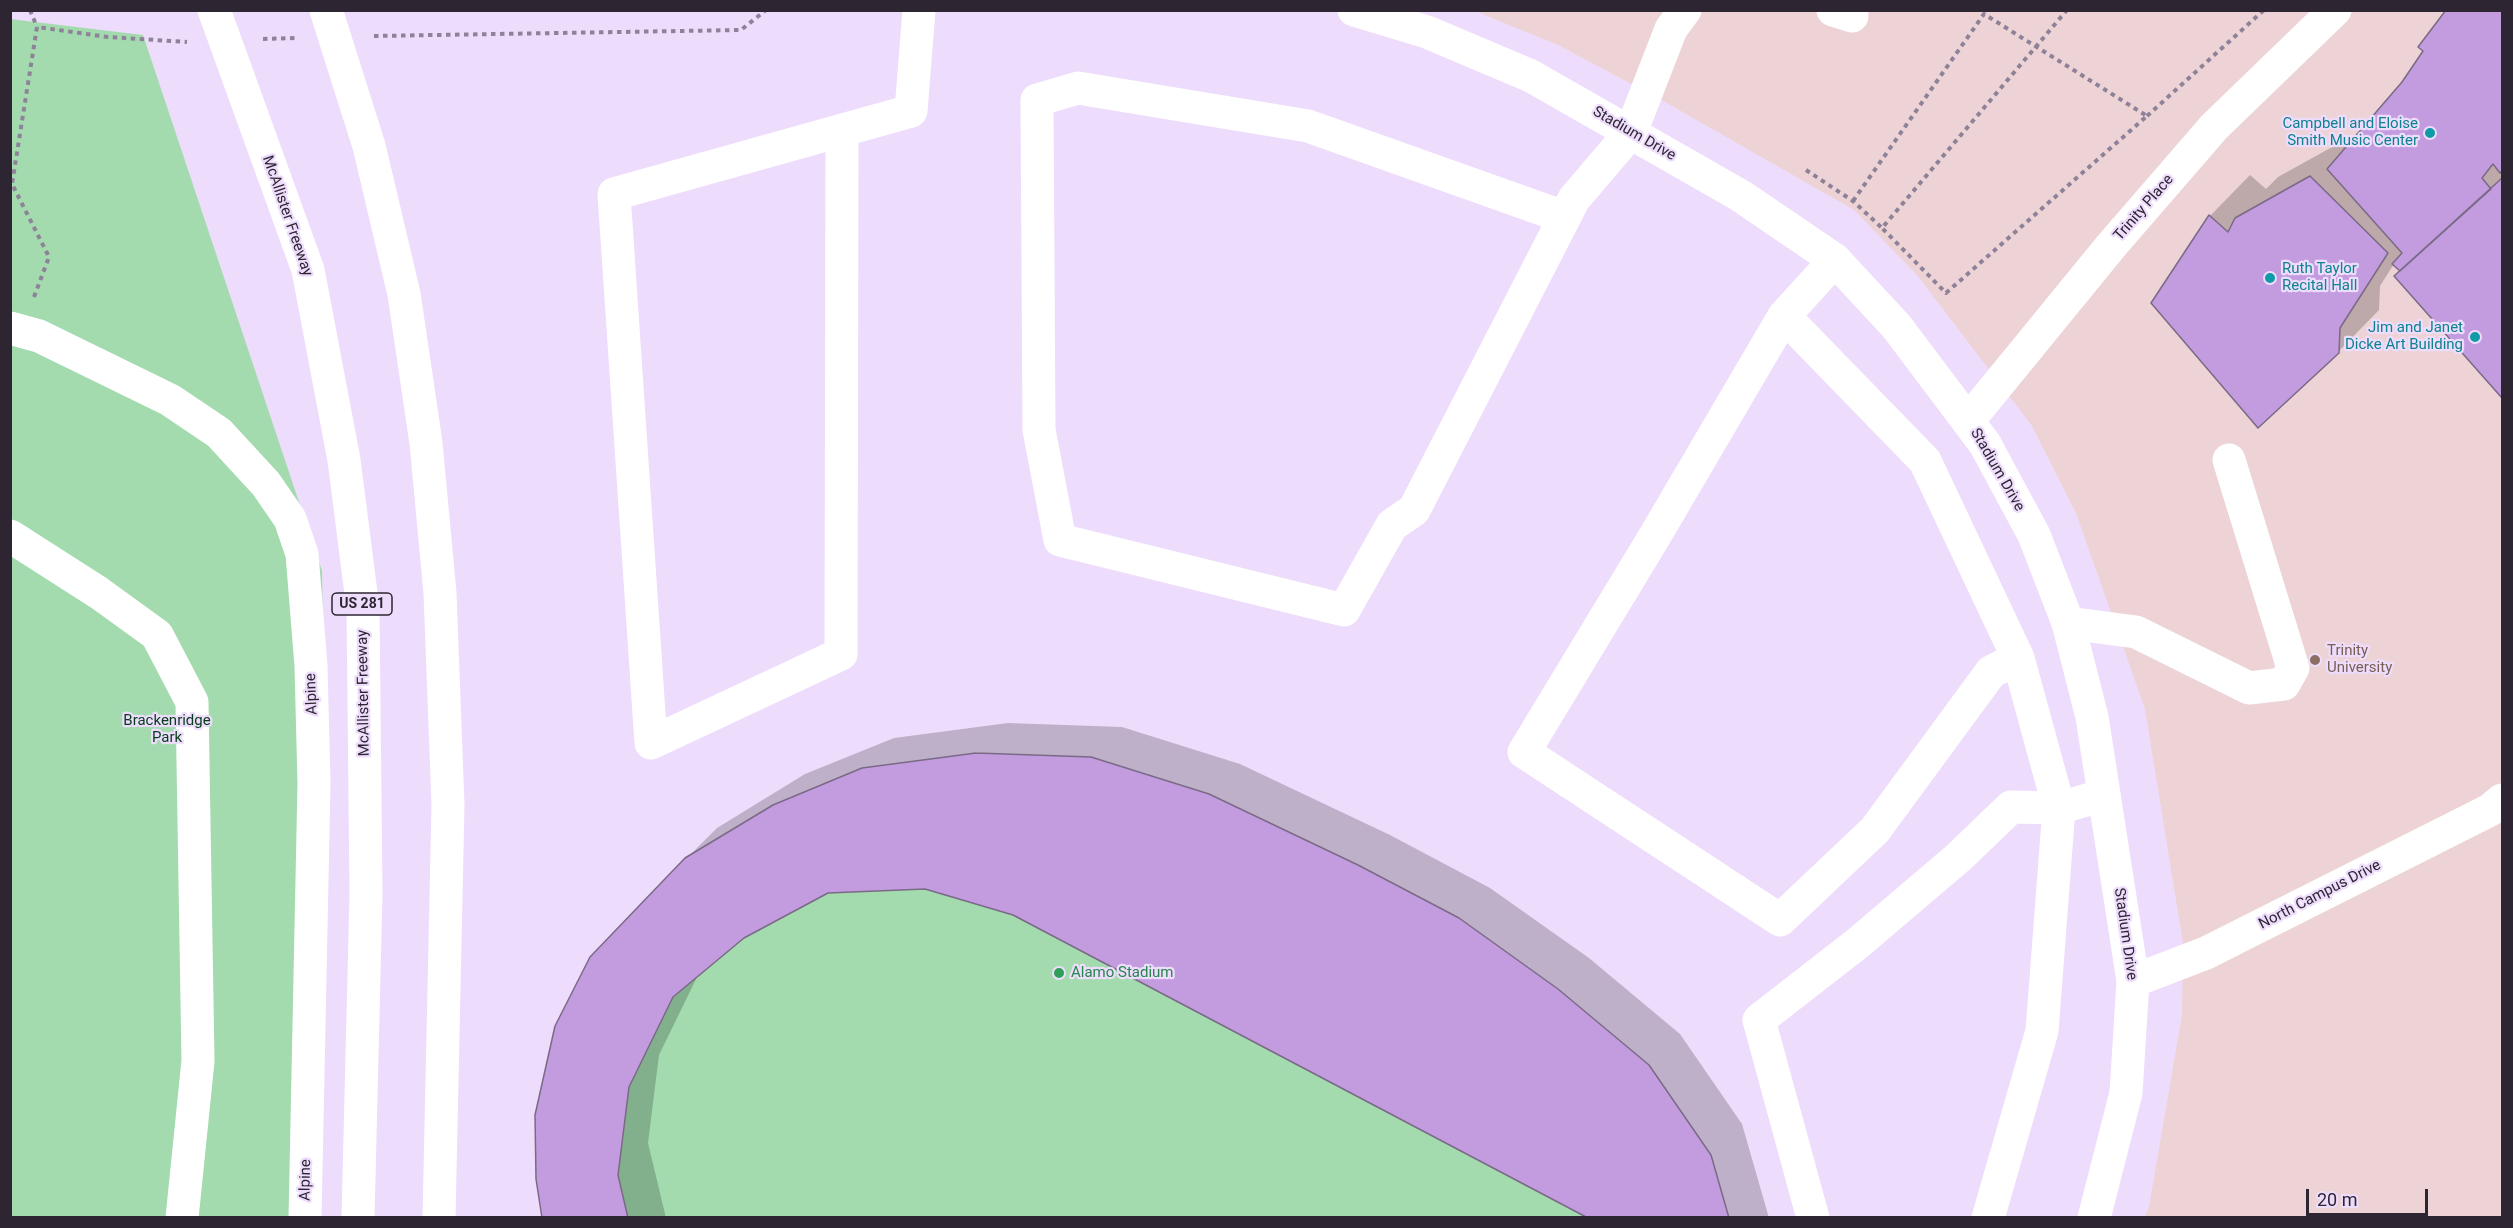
<!DOCTYPE html>
<html>
<head>
<meta charset="utf-8">
<style>
  body { margin:0 }
  #map { position:relative; width:2513px; height:1228px; overflow:hidden; background:#eedcfc; font-family:Roboto,sans-serif }
  canvas { display:block }
  .frame { position:absolute; inset:0; border:12px solid #2d2632; pointer-events:none }
  .scale { position:absolute; left:2306px; top:1189px; width:122px; height:27px; box-sizing:border-box; border:3px solid #2d2632; border-top:0; padding-left:8px; font-size:18px; line-height:21px; white-space:nowrap; color:#2d2632; -webkit-text-stroke:4px #eedcfc; paint-order:stroke }
</style>
</head>
<body>
<div id="map">
<canvas width="2513" height="1228"></canvas>
<div class="frame"></div>
<div class="scale">20 m</div>
</div>
<script>
const g = document.querySelector('canvas').getContext('2d');
g.lineJoin = 'round';
function paint(path, color) {
  g.fillStyle = color;
  g.fill(path, 'evenodd');
}
function toPath(rows) {
  const path = new Path2D();
  for (const r of rows) {
    path.moveTo(r[0], r[1]);
    for (let i = 2; i < r.length; i += 2) path.lineTo(r[i], r[i + 1]);
  }
  return path;
}
function stroke(path, color, width, dash) {
  g.strokeStyle = color;
  g.lineWidth = width;
  g.lineCap = dash ? 'butt' : 'round';
  g.setLineDash(dash || []);
  g.stroke(path);
}
function label(font, color, halo, rows, align = 'center') {
  g.font = font + ' Roboto,sans-serif';
  g.lineWidth = 4.5;
  g.setLineDash([]);
  g.textBaseline = 'middle';
  g.strokeStyle = halo;
  g.fillStyle = color;
  for (const [text, x, y, turn = 0] of rows) {
    g.save();
    g.translate(x, y);
    g.rotate((+turn || 0) * Math.PI / 180);
    g.textAlign = isNaN(turn) ? turn : align;
    if (halo) g.strokeText(text, 0, 0);
    g.fillText(text, 0, 0);
    g.restore();
  }
}
const education = toPath([
  [1475,11,2502,11,2502,1217,2145,1217,2149,1207,2182,1015,2183,943,2145,709,2076,513,2032,426,1917,275,1854,210,1658,98,1558,45]
]);
const green = toPath([
  [10,19,143,35,322,571,326,889,307,1217,11,1217],
  [976,753,1091,757,1459,918,1558,989,1649,1065,1711,1155,1729,1217,542,1218,536,1179,535,1115,555,1026,685,858,773,805,862,768]
]);
const shadow = toPath([
  [2448,10,2502,10,2502,396,2396,276,2402,271,2394,264,2380,286,2379,310,2338,352,2210,216,2250,175,2266,189,2278,177,2352,136,2355,139,2403,83],
  [1008,723,1122,727,1240,764,1390,835,1490,888,1589,958,1680,1034,1742,1124,1769,1218,1591,1218,1014,913,925,888,828,892,743,937,699,973,659,1055,648,1143,666,1218,544,1218,686,859,717,828,805,774,894,738]
]);
const building = toPath([
  [2446,10,2502,10,2502,171,2500,173,2493,164,2482,178,2491,189,2400,271,2392,264,2402,253,2327,169,2402,82,2423,51,2418,47,2446,10],
  [2310,176,2388,253,2340,328,2339,353,2258,428,2151,303,2209,215,2228,232,2235,218,2310,176],
  [2502,178,2502,398,2394,276,2502,178],
  [976,753,1091,757,1209,794,1358,865,1459,918,1558,989,1649,1065,1711,1155,1729,1218,1588,1218,1013,915,925,889,828,893,744,938,673,997,629,1087,618,1175,628,1218,542,1218,536,1179,535,1115,555,1026,590,957,685,858,773,805,862,768,976,753]
]);
const path = toPath([
  [30,10,37,27],
  [374,36,741,30,766,10],
  [263,39,295,38],
  [2147,116,2264,10],
  [1806,170,1853,201,1882,228,2067,10],
  [1853,201,1984,14,2147,116,1946,293,1882,228],
  [34,297,49,257,12,184,37,27,108,37,187,42]
]);
const minor = toPath([
  [1833,10,1852,16],
  [842,131,841,654,651,743,614,194,911,111,919,10],
  [1564,217,1308,126,1078,88,1037,100,1039,430,1060,540,1344,610,1392,525,1414,510,1574,199,1631,132,1671,29,1685,10],
  [1784,316,1656,534,1524,752,1780,920,1875,830,1991,672,2018,658,1925,461,1784,316,1835,260],
  [10,328,39,336,170,400,219,433,266,484,290,519,302,554,311,666,314,783,305,1218],
  [1968,421,2111,246,2214,127,2335,10],
  [10,536,99,593,157,635,192,702,198,1061,182,1218],
  [2068,623,2136,632,2249,688,2284,684,2293,668,2229,460],
  [2133,981,2206,953,2490,810,2502,800],
  [1813,1218,1759,1020,1858,943,1959,857,2011,807,2059,808,2104,795],
  [1988,1218,2042,1031,2059,808,2018,658]
]);
const major = toPath([
  [1354,10,1427,32,1531,76,1741,196,1835,260,1897,327,1985,444,2034,535,2068,623,2092,717,2133,981,2126,1093,2094,1218]
]);
const highway = toPath([
  [214,10,308,270,344,460,363,609,366,893,358,1218],
  [326,10,369,146,404,294,426,443,440,593,448,805,439,1218]
]);
const markers = [
  [2430,133,6,"#0f9aa8"],
  [2270,278,6,"#0f9aa8"],
  [2475,337,6,"#0f9aa8"],
  [2315,660,6,"#8d6e63"],
  [1059,973,6,"#2e9e5b"]
];
const shields = [
  [362,604,60]
];
const shieldNames = [
  ["US 281",362,604]
];
const cultureNames = [
  ["Campbell and Eloise",2418,124],
  ["Smith Music Center",2418,141],
  ["Ruth Taylor",2282,269,"left"],
  ["Recital Hall",2282,286,"left"],
  ["Jim and Janet",2463,328],
  ["Dicke Art Building",2463,345]
];
const streetNames = [
  ["Stadium Drive",1634,134,30],
  ["Trinity Place",2144,208,-49],
  ["McAllister Freeway",287,216,71],
  ["Stadium Drive",1997,470,60],
  ["McAllister Freeway",364,693,-91],
  ["Alpine",312,694,-92],
  ["North Campus Drive",2320,895,-27],
  ["Stadium Drive",2125,934,82],
  ["Alpine",306,1180,-89]
];
const educationNames = [
  ["Trinity",2327,651],
  ["University",2327,668]
];
const parkNames = [
  ["Brackenridge",167,721],
  ["Park",167,738]
];
const leisureNames = [
  ["Alamo Stadium",1071,973]
];
paint(education, '#edd3d5');
paint(green, '#a3dbaf');
paint(shadow, '#0003');
paint(building, '#c39cdf');
stroke(building, '#7a6a86', 1.5);
stroke(path, '#8e8298', 4, [4.5, 4.5]);
stroke(minor, '#fff', 33);
stroke(major, '#fff', 33);
stroke(highway, '#fff', 33);
for (const [x, y, r, color] of markers) {
  const dot = new Path2D();
  dot.arc(x, y, r, 0, 2 * Math.PI);
  g.fillStyle = color;
  g.fill(dot);
  stroke(dot, '#eedcfc', 2);
}
for (const [x, y, w] of shields) {
  const box = new Path2D();
  box.roundRect(x - w / 2, y - 11, w, 22, 4.5);
  g.fillStyle = '#eedcfc';
  g.fill(box);
  stroke(box, '#2d2632', 1.5);
}
label('bold 14px', '#2d2632', null, shieldNames);
label('15px', '#0d838f', '#eedcfc', cultureNames, 'right');
label('15px', '#2d2632', '#eedcfc', streetNames);
label('15px', '#785e54', '#eedcfc', educationNames, 'left');
label('15px', '#063c1a', '#eedcfc', parkNames);
label('15px', '#27864d', '#eedcfc', leisureNames, 'left');
</script>
</body>
</html>
